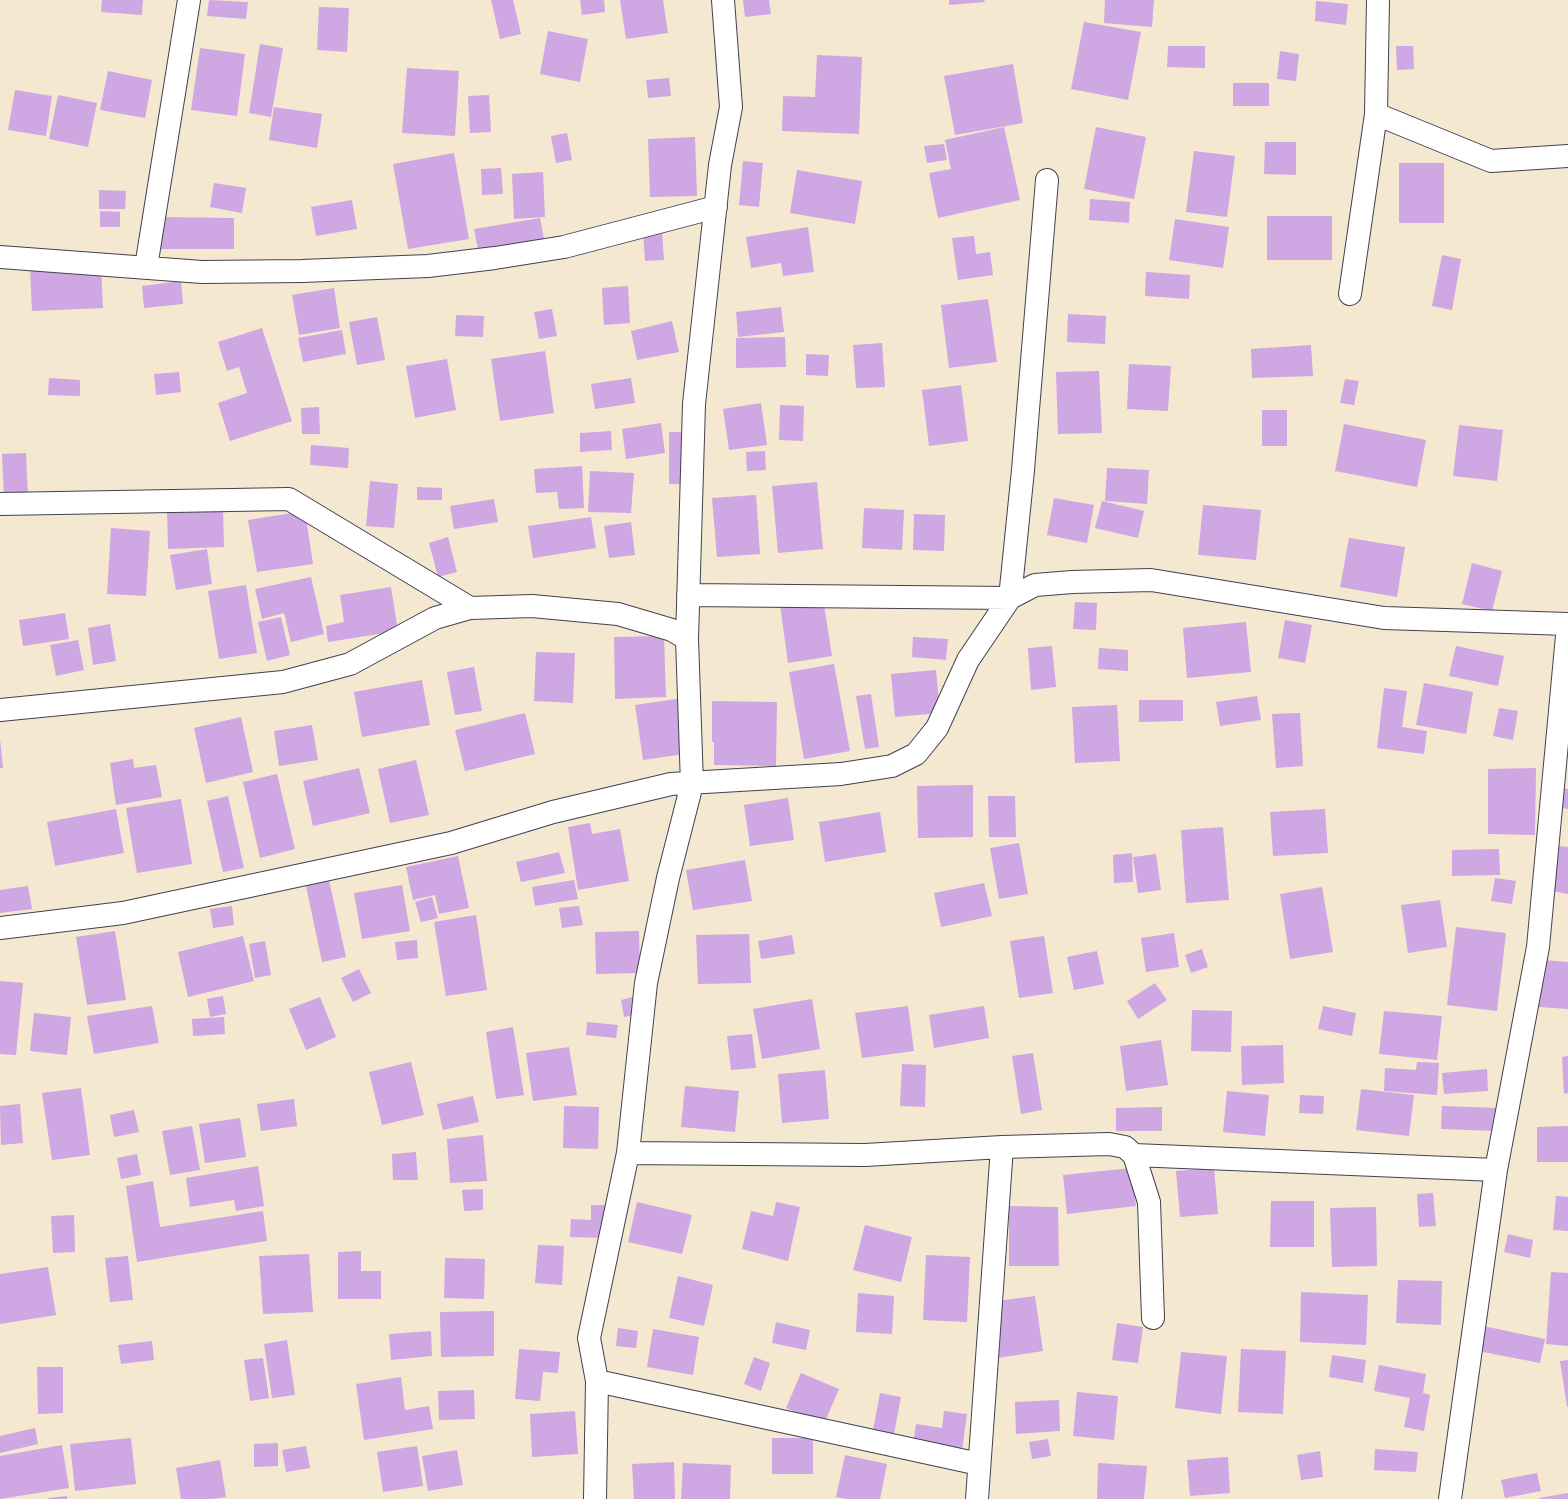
<!DOCTYPE html>
<html>
<head>
<meta charset="utf-8">
<style>
  body { margin:0 }
  canvas { display:block; background:#f4e8d0 }
</style>
</head>
<body>
<canvas width="1568" height="1499"></canvas>
<script>
const g = document.querySelector('canvas').getContext('2d');
g.lineJoin = 'round';
function paint(path, color) {
  g.fillStyle = color;
  g.fill(path, 'evenodd');
}
function toPath(rows) {
  const path = new Path2D();
  for (const r of rows) {
    path.moveTo(r[0], r[1]);
    for (let i = 2; i < r.length; i += 2) path.lineTo(r[i], r[i + 1]);
  }
  return path;
}
function stroke(path, color, width, dash) {
  g.strokeStyle = color;
  g.lineWidth = width;
  g.lineCap = dash ? 'butt' : 'round';
  g.setLineDash(dash || []);
  g.stroke(path);
}
const building = toPath([
  [102,0,143,0,142,15,101,12],
  [209,0,248,2,246,19,207,16],
  [491,0,513,0,521,34,500,39],
  [580,0,604,0,605,12,582,15],
  [620,0,663,0,668,33,626,39],
  [743,0,769,0,771,14,745,17],
  [949,0,984,0,985,2,949,5],
  [1105,0,1154,0,1152,27,1104,23],
  [1316,1,1348,4,1346,25,1315,21],
  [319,7,349,8,347,52,317,50],
  [1084,22,1141,32,1128,100,1071,89],
  [548,31,588,39,580,82,540,74],
  [260,44,283,48,271,117,249,113],
  [1168,46,1205,46,1205,68,1167,67],
  [1396,46,1413,46,1414,69,1397,70],
  [200,48,245,54,237,116,191,110],
  [1280,51,1299,54,1296,81,1277,79],
  [817,55,862,57,859,134,782,131,783,96,815,97],
  [1013,64,1023,123,955,135,944,76],
  [407,68,459,71,455,136,402,133],
  [108,71,152,80,145,118,100,110],
  [669,78,671,96,648,98,646,80],
  [1233,83,1269,83,1269,106,1233,106],
  [15,90,52,96,46,136,8,130],
  [58,95,97,103,88,147,49,139],
  [489,95,491,132,470,133,468,96],
  [274,107,322,114,317,148,269,140],
  [1004,127,1020,200,938,218,929,173,951,169,945,140],
  [1096,127,1146,137,1134,199,1084,189],
  [567,133,572,160,556,163,551,136],
  [695,137,697,196,650,197,648,139],
  [1265,142,1296,142,1296,175,1264,174],
  [944,144,947,160,927,163,924,146],
  [1194,151,1235,156,1227,217,1186,212],
  [454,153,469,239,408,249,393,164],
  [743,161,763,163,759,207,739,205],
  [1399,163,1444,163,1444,223,1399,223],
  [501,168,503,194,482,195,481,169],
  [797,170,862,181,855,224,790,213],
  [543,172,545,217,514,219,512,174],
  [214,183,246,188,242,213,210,207],
  [99,190,126,191,125,209,99,209],
  [1090,199,1130,202,1129,223,1089,220],
  [352,200,357,229,316,236,311,207],
  [100,211,120,212,120,227,100,227],
  [1267,216,1332,216,1332,260,1267,260],
  [161,217,234,218,234,249,161,249],
  [540,218,544,239,478,250,474,229],
  [1175,219,1229,227,1223,268,1169,260],
  [808,227,814,272,783,276,781,263,751,268,746,237],
  [662,232,664,260,645,261,643,233],
  [974,236,976,254,990,252,993,275,958,280,952,238],
  [1442,255,1461,259,1452,310,1432,306],
  [101,265,103,308,32,311,30,268],
  [1146,272,1190,275,1189,299,1145,296],
  [181,281,183,304,144,308,142,286],
  [628,286,630,323,604,325,602,288],
  [334,288,340,328,299,335,292,295],
  [988,299,997,362,949,368,941,305],
  [781,307,784,332,738,337,736,312],
  [552,309,557,336,539,339,534,312],
  [1068,314,1106,316,1105,344,1067,342],
  [456,315,484,316,483,337,455,336],
  [377,317,385,360,357,365,349,322],
  [672,321,679,352,637,360,631,331],
  [262,328,292,421,230,441,218,403,247,393,239,367,227,371,218,342],
  [342,330,346,354,303,362,298,338],
  [785,337,786,367,736,368,736,338],
  [882,343,885,387,856,388,853,345],
  [1311,345,1313,376,1252,378,1251,349],
  [545,351,554,413,500,421,491,359],
  [806,354,829,355,828,376,806,375],
  [447,359,456,410,415,418,406,366],
  [1129,364,1171,366,1168,411,1127,409],
  [1099,371,1102,433,1058,434,1056,372],
  [179,372,181,392,156,395,154,374],
  [49,378,80,380,80,396,48,395],
  [631,378,635,403,595,409,591,384],
  [1345,379,1359,381,1354,405,1340,403],
  [961,385,968,441,929,446,922,390],
  [761,403,767,445,729,450,723,409],
  [780,405,804,406,803,441,779,440],
  [319,407,320,434,302,434,301,408],
  [1262,410,1287,410,1287,446,1262,446],
  [661,423,665,453,626,459,622,429],
  [1344,424,1426,440,1417,487,1335,471],
  [1459,425,1503,430,1497,481,1453,476],
  [611,431,612,450,580,452,580,433],
  [669,432,686,432,686,484,669,484],
  [311,445,349,448,348,468,310,465],
  [765,451,766,470,747,471,746,452],
  [26,453,28,495,4,496,2,454],
  [582,466,584,508,559,509,557,492,536,493,534,469],
  [1107,468,1149,470,1147,504,1105,501],
  [590,471,634,473,631,513,588,512],
  [370,481,398,484,394,528,366,526],
  [817,482,823,549,778,553,772,486],
  [417,487,442,488,442,500,417,500],
  [756,495,760,554,717,557,712,498],
  [1054,498,1094,505,1087,543,1047,535],
  [494,499,498,522,454,529,450,506],
  [1102,501,1144,511,1138,538,1095,528],
  [1203,505,1261,510,1256,560,1198,555],
  [223,508,224,547,168,549,167,510],
  [864,508,904,510,902,550,862,548],
  [305,511,313,564,257,572,248,520],
  [914,514,945,515,944,551,913,550],
  [591,517,596,548,533,558,528,526],
  [631,522,635,555,609,558,604,526],
  [111,528,150,531,146,596,107,594],
  [448,537,457,572,438,577,429,543],
  [1349,538,1405,547,1397,597,1340,587],
  [207,549,212,584,176,590,170,555],
  [1472,563,1502,571,1492,611,1462,604],
  [311,577,324,634,291,642,284,613,262,619,255,589],
  [246,585,257,653,219,659,208,591],
  [391,587,398,631,328,642,326,626,344,622,340,595],
  [823,598,832,656,788,663,780,605],
  [1075,602,1097,603,1096,630,1073,629],
  [65,613,69,639,23,646,19,620],
  [281,617,290,655,267,661,258,622],
  [1285,620,1312,625,1305,663,1278,658],
  [1246,622,1251,672,1187,678,1183,628],
  [110,624,116,661,93,665,88,628],
  [664,636,666,697,615,699,614,637],
  [913,637,948,639,946,660,912,657],
  [78,640,84,670,56,676,50,645],
  [1052,646,1056,687,1031,690,1028,648],
  [1456,646,1504,656,1498,686,1449,676],
  [1099,648,1128,650,1128,671,1098,669],
  [536,652,575,653,573,703,534,701],
  [834,664,850,751,804,759,789,672],
  [474,667,482,711,455,715,447,672],
  [936,670,940,713,895,717,891,674],
  [422,680,430,725,362,737,354,692],
  [1424,683,1473,692,1466,734,1416,725],
  [1384,688,1407,691,1402,727,1427,731,1424,754,1377,748],
  [871,694,879,747,865,749,856,696],
  [1257,696,1261,720,1220,726,1216,702],
  [690,697,698,752,643,760,635,705],
  [1139,700,1183,700,1183,721,1139,722],
  [712,701,777,702,776,766,714,765,714,742,712,742],
  [1117,705,1120,761,1075,763,1072,707],
  [1499,708,1518,711,1513,740,1493,736],
  [525,713,535,754,465,771,455,730],
  [1300,713,1303,766,1276,768,1272,714],
  [241,717,253,772,206,783,194,728],
  [312,725,318,760,279,766,274,731],
  [0,739,3,768,0,768],
  [133,759,134,768,156,765,162,797,116,805,110,763],
  [416,760,429,815,390,823,378,769],
  [359,768,370,813,313,826,303,781],
  [1536,768,1535,835,1488,834,1488,769],
  [277,774,295,849,260,858,243,782],
  [973,785,973,837,918,838,917,786],
  [1559,788,1568,789,1568,809,1556,807],
  [228,796,244,868,223,872,207,801],
  [988,796,1015,796,1016,837,989,837],
  [788,798,794,840,750,846,744,805],
  [181,799,192,864,137,873,126,808],
  [116,809,124,853,55,866,47,822],
  [1325,809,1328,853,1273,856,1270,812],
  [880,812,886,852,825,862,819,822],
  [590,823,592,834,620,829,629,881,578,890,568,827],
  [1223,827,1229,900,1186,903,1181,830],
  [1019,843,1028,894,999,899,990,848],
  [1559,846,1568,847,1568,894,1552,891],
  [1499,849,1500,875,1452,876,1452,850],
  [559,852,565,873,521,882,516,862],
  [1132,853,1133,882,1114,883,1113,855],
  [1156,854,1161,890,1138,893,1133,857],
  [458,856,469,908,439,914,435,895,413,900,406,867],
  [745,860,752,901,693,910,686,870],
  [1495,878,1516,881,1512,904,1491,901],
  [329,880,346,957,322,962,306,886],
  [574,880,578,899,535,906,532,887],
  [984,883,992,916,941,927,934,893],
  [402,885,410,931,362,939,354,893],
  [28,886,32,909,0,913,0,890],
  [1322,887,1333,952,1290,959,1280,894],
  [432,897,438,918,421,922,415,902],
  [1440,900,1447,947,1408,953,1401,905],
  [232,906,234,925,213,928,210,909],
  [579,906,583,925,562,928,559,908],
  [476,915,487,990,446,996,434,922],
  [1456,927,1506,933,1497,1011,1447,1005],
  [115,931,126,1000,87,1005,76,937],
  [639,931,640,973,596,974,595,932],
  [1174,933,1179,967,1146,972,1141,938],
  [749,934,751,983,698,984,696,935],
  [792,935,795,954,761,959,758,941],
  [243,936,254,981,188,997,178,952],
  [1044,936,1053,993,1019,998,1010,941],
  [417,940,418,958,397,960,395,942],
  [265,941,271,975,255,978,249,944],
  [1202,949,1208,967,1191,973,1185,955],
  [1097,951,1104,984,1074,990,1067,957],
  [1543,960,1568,962,1568,1009,1539,1007],
  [359,969,371,993,353,1002,341,978],
  [0,981,23,983,16,1055,0,1054],
  [1155,983,1167,1000,1138,1019,1127,1001],
  [223,996,226,1014,210,1017,207,999],
  [637,996,641,1014,624,1017,621,1000],
  [320,997,336,1037,306,1050,289,1009],
  [812,999,820,1049,762,1059,753,1009],
  [152,1006,159,1043,94,1054,87,1016],
  [908,1006,914,1051,862,1058,855,1013],
  [984,1006,989,1038,934,1048,929,1015],
  [1323,1006,1356,1013,1352,1036,1318,1029],
  [1192,1010,1232,1011,1231,1052,1191,1051],
  [1384,1011,1442,1016,1437,1060,1379,1054],
  [34,1013,71,1017,67,1055,30,1051],
  [224,1017,225,1034,193,1036,192,1019],
  [587,1022,618,1025,616,1038,586,1035],
  [513,1027,524,1095,496,1099,486,1032],
  [752,1034,756,1068,731,1070,727,1036],
  [1161,1040,1168,1085,1126,1091,1120,1046],
  [1283,1045,1284,1083,1242,1085,1241,1046],
  [569,1047,577,1095,533,1101,526,1053],
  [1033,1053,1042,1110,1021,1114,1012,1056],
  [1568,1056,1568,1093,1564,1094,1562,1057],
  [411,1062,424,1115,382,1125,369,1072],
  [1417,1062,1439,1063,1437,1095,1384,1091,1385,1068,1416,1070],
  [902,1064,926,1065,925,1107,900,1106],
  [1487,1069,1488,1091,1444,1094,1442,1073],
  [825,1070,829,1119,782,1123,778,1074],
  [685,1086,739,1091,735,1132,681,1127],
  [81,1088,90,1155,52,1160,42,1093],
  [1361,1089,1414,1095,1409,1136,1356,1130],
  [1227,1091,1269,1095,1265,1136,1223,1132],
  [1300,1095,1324,1096,1323,1114,1299,1113],
  [473,1096,479,1122,443,1130,437,1104],
  [294,1099,297,1126,261,1131,257,1104],
  [20,1104,23,1143,1,1145,0,1106],
  [564,1106,599,1107,598,1149,563,1148],
  [1442,1106,1497,1108,1496,1131,1441,1129],
  [1162,1107,1162,1131,1116,1131,1116,1108],
  [134,1110,139,1132,114,1137,110,1115],
  [240,1118,246,1157,205,1163,199,1124],
  [192,1126,200,1170,170,1175,162,1131],
  [1568,1126,1568,1162,1537,1162,1537,1127],
  [483,1135,487,1181,450,1183,447,1139],
  [416,1152,418,1180,393,1180,392,1154],
  [137,1154,141,1175,121,1179,117,1158],
  [258,1166,264,1206,236,1211,234,1200,190,1207,186,1178],
  [1132,1168,1136,1206,1067,1214,1063,1175],
  [1214,1168,1218,1214,1180,1217,1176,1171],
  [153,1181,160,1227,263,1211,267,1241,137,1262,126,1186],
  [483,1189,483,1210,464,1211,462,1190],
  [1433,1193,1436,1226,1419,1227,1417,1194],
  [1556,1196,1568,1197,1568,1231,1553,1230],
  [1271,1201,1314,1201,1314,1247,1270,1247],
  [637,1202,692,1215,682,1254,628,1242],
  [776,1202,800,1207,788,1261,742,1249,751,1211,773,1216],
  [591,1205,609,1205,608,1238,570,1237,571,1219,591,1220],
  [1009,1206,1058,1207,1059,1266,1009,1266],
  [1376,1207,1377,1266,1332,1267,1330,1208],
  [74,1215,75,1252,53,1253,51,1216],
  [865,1225,912,1237,901,1282,853,1270],
  [1508,1234,1533,1240,1530,1258,1504,1252],
  [538,1245,564,1246,562,1285,535,1283],
  [361,1251,361,1271,381,1271,381,1299,338,1299,338,1252],
  [309,1254,313,1312,263,1314,259,1256],
  [926,1255,970,1257,967,1322,923,1320],
  [128,1256,133,1300,110,1302,105,1258],
  [445,1258,485,1259,484,1299,444,1298],
  [48,1267,56,1315,0,1324,0,1274],
  [1551,1272,1568,1273,1568,1346,1546,1344],
  [678,1276,713,1285,704,1326,669,1318],
  [1398,1280,1442,1281,1441,1325,1396,1323],
  [1301,1292,1368,1295,1366,1345,1300,1342],
  [858,1293,894,1296,892,1334,856,1332],
  [1035,1296,1043,1351,998,1358,989,1302],
  [494,1311,494,1356,441,1357,440,1312],
  [776,1322,810,1330,806,1350,772,1343],
  [1117,1323,1143,1327,1138,1363,1112,1360],
  [1483,1326,1545,1339,1540,1363,1478,1351],
  [618,1328,638,1331,636,1348,616,1346],
  [653,1329,699,1337,693,1375,647,1367],
  [431,1331,432,1356,391,1360,389,1334],
  [287,1340,295,1395,272,1398,264,1344],
  [152,1341,154,1360,121,1364,118,1345],
  [519,1349,560,1352,558,1373,543,1372,540,1401,515,1399],
  [1241,1349,1286,1351,1283,1414,1238,1412],
  [1181,1352,1227,1356,1221,1414,1175,1408],
  [1332,1355,1366,1360,1363,1383,1329,1377],
  [754,1357,770,1363,761,1391,744,1384],
  [263,1358,269,1398,250,1401,244,1360],
  [1568,1360,1568,1407,1567,1407,1560,1361],
  [1379,1365,1426,1374,1423,1393,1430,1395,1424,1431,1404,1427,1410,1398,1374,1391],
  [37,1367,63,1367,63,1413,38,1414],
  [801,1373,839,1389,824,1424,786,1408],
  [401,1377,405,1410,429,1406,433,1429,364,1440,356,1384],
  [474,1390,475,1419,439,1420,438,1391],
  [1077,1392,1118,1396,1114,1440,1073,1436],
  [880,1393,901,1397,894,1434,873,1430],
  [1059,1400,1060,1431,1016,1434,1015,1402],
  [575,1411,578,1454,532,1457,530,1414],
  [944,1411,967,1414,962,1451,913,1445,916,1424,942,1428],
  [35,1428,38,1444,0,1453,0,1436],
  [131,1438,136,1484,75,1491,70,1444],
  [772,1438,813,1438,813,1474,772,1474],
  [1048,1439,1051,1456,1032,1459,1029,1442],
  [278,1443,278,1466,254,1467,254,1444],
  [62,1445,69,1488,0,1499,0,1456],
  [306,1446,310,1468,286,1472,282,1450],
  [417,1446,423,1486,383,1492,377,1452],
  [1375,1449,1418,1452,1416,1472,1374,1470],
  [457,1450,463,1485,428,1491,422,1456],
  [1320,1451,1323,1477,1301,1480,1297,1455],
  [845,1455,887,1464,880,1499,847,1499,836,1497],
  [1228,1457,1230,1493,1190,1496,1187,1460],
  [220,1460,226,1497,212,1499,181,1499,176,1468],
  [674,1462,675,1499,634,1499,632,1464],
  [683,1463,731,1465,730,1499,681,1499],
  [1098,1463,1147,1466,1144,1499,1097,1499],
  [1537,1473,1541,1491,1505,1498,1501,1480],
  [1568,1493,1568,1499,1539,1499,1539,1498],
  [67,1496,67,1499,49,1499,48,1498]
]);
const street = toPath([
  [1376,114,1491,161,1568,156],
  [0,257,202,272,302,271,428,266,495,258,564,247,716,207],
  [146,267,189,0],
  [1350,294,1376,114,1378,0],
  [0,504,289,499,470,608],
  [688,595,1010,598,1023,470,1047,180],
  [0,710,283,682,350,664,435,618,470,608,532,606,618,614,672,630,687,639],
  [0,928,123,913,451,843,553,812,671,784,841,774,892,766,916,754,937,728,968,660,1010,598,1035,585,1072,582,1151,580,1384,618,1568,624],
  [628,1153,865,1155,1002,1147,1109,1144,1125,1147,1134,1155,1149,1202,1153,1318],
  [1134,1155,1496,1170],
  [597,1381,979,1464],
  [595,1499,597,1381,589,1338,628,1153,646,983,668,878,692,784,687,639,694,404,720,165,731,107,723,0],
  [977,1499,1002,1147],
  [1450,1499,1496,1170,1538,947,1568,625]
]);
paint(building, '#cfa7e2');
stroke(street, '#424051', 24);
stroke(street, '#fff', 22);
</script>
</body>
</html>
